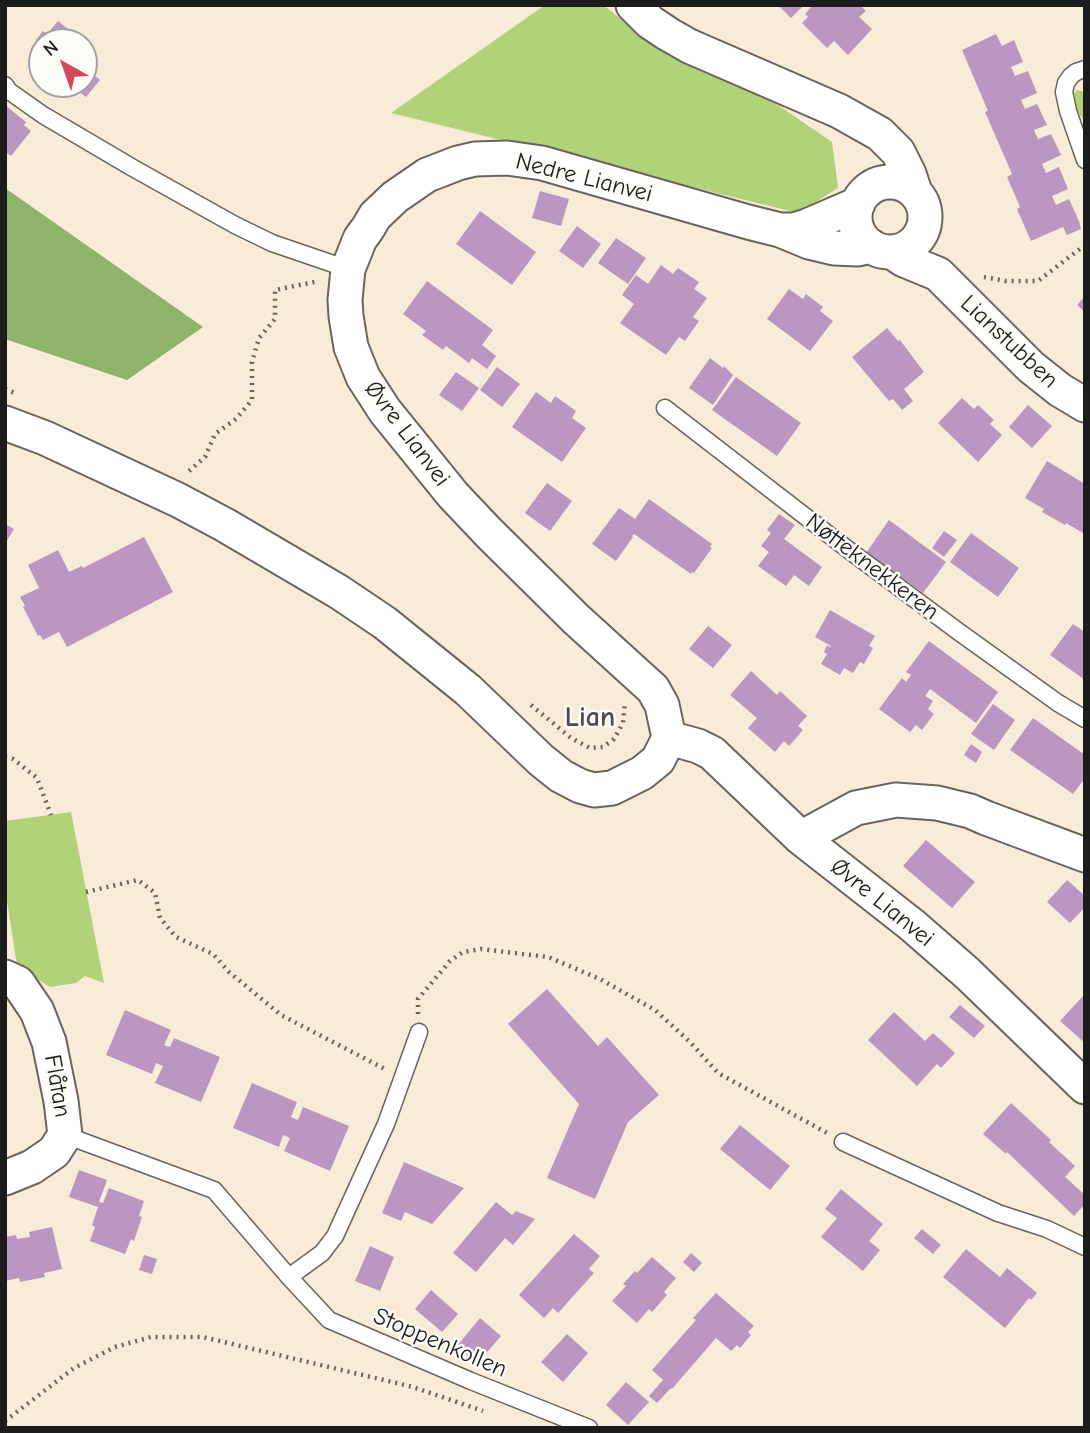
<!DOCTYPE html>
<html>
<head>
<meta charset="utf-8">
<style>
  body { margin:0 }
  #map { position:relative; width:1090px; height:1433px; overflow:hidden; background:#f8ebd8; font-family:"Comic Neue",sans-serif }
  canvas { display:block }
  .frame { position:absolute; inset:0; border:7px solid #1c1c1c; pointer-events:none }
  .north { position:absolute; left:28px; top:28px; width:70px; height:70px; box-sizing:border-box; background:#fdfcf7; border:2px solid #a3a29f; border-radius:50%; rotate:320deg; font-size:19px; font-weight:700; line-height:28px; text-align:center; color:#1c1c1c }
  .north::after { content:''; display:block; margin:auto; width:24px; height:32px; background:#d1495b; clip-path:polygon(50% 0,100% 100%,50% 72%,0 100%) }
</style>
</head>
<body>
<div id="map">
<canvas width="1090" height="1433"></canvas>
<div class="frame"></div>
<div class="north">N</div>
</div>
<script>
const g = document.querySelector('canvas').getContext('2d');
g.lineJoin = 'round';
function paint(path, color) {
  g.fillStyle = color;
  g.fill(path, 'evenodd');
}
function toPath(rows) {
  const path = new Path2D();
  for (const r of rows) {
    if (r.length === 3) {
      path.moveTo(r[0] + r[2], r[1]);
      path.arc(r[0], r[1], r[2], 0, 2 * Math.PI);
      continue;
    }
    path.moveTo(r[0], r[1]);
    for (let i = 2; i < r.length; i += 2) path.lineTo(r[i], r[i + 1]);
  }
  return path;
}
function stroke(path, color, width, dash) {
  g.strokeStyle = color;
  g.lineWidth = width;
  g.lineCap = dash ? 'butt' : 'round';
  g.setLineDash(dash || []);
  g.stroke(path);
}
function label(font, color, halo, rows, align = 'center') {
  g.font = font + ' "Comic Neue",sans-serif';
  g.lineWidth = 5;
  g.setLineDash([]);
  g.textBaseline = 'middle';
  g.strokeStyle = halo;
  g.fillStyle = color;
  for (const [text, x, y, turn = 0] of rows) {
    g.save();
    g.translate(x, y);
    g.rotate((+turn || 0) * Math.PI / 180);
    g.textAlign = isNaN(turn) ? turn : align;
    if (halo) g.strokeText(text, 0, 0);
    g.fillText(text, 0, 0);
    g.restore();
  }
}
const green = toPath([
  [545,5,603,5,650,41,778,105,832,142,838,188,798,213,391,113],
  [1077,90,1085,92,1085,123,1076,108,1074,93],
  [71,812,104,983,85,976,76,983,50,987,17,966,5,888,5,821]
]);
const forest = toPath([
  [5,187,5,188,203,327,127,380,5,339]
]);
const building = toPath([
  [778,5,804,5,791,18],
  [813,5,860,5,866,11,859,17,872,29,848,55,834,41,827,48,802,23,808,17,805,14],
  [58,21,84,42,42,42,42,62,31,54,40,43,36,40,43,31,47,34],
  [996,34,1002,46,1014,40,1023,62,1011,67,1015,76,1028,71,1037,93,1021,100,1025,109,1037,104,1047,125,1034,130,1038,139,1051,134,1061,155,1042,164,1046,173,1059,167,1068,189,1052,196,1056,205,1069,199,1079,221,1081,229,1067,235,1063,227,1031,241,1017,209,1020,207,1007,177,1012,174,985,112,988,111,962,50],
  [84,42,96,52,85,68,100,80,86,97,69,84,84,84],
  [5,105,26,122,24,125,31,131,11,156,5,152],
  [540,191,569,199,561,226,532,218],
  [480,211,536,252,512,285,456,244],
  [577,226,601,244,583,268,559,251],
  [616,238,646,258,628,284,598,263],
  [661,265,673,274,678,268,699,282,694,289,707,298,693,317,699,321,685,341,679,337,666,355,620,323,634,304,622,295,636,275,648,284],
  [427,281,493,330,482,345,496,356,487,369,472,358,469,363,446,346,443,350,422,335,426,331,403,314],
  [789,289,803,299,806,294,823,307,820,311,833,321,810,351,767,319],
  [1085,296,1085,312,1077,305],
  [887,328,898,341,900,340,924,372,904,389,913,401,902,410,893,399,889,401,852,357],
  [710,358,723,368,724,366,733,375,713,405,689,388],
  [497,367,520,384,502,407,480,390],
  [456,372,479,388,462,411,439,395],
  [736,377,801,423,777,456,712,410],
  [536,392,551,403,555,396,576,411,572,418,586,428,562,462,512,427],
  [962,398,974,409,978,405,994,420,990,424,1002,435,978,462,938,423],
  [1028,405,1052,426,1032,448,1009,427],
  [1047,461,1085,484,1085,530,1083,533,1066,523,1065,525,1042,512,1044,509,1025,498],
  [547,483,572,501,550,531,525,513],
  [649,499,712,544,710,547,712,548,694,573,692,572,691,574,634,534,632,536,633,537,616,561,592,544,619,508,635,519],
  [779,514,795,525,784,539,822,567,809,586,794,575,786,586,758,566,769,552,761,546,771,533,767,530],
  [889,520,946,562,923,593,901,577,898,581,864,556],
  [5,524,14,529,5,544],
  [944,531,957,540,944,557,932,548],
  [971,533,1019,568,998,597,950,562],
  [144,537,173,592,67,647,59,632,43,640,40,635,38,636,23,607,25,606,20,597,39,588,28,565,58,550,69,572,82,566,83,568],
  [830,610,875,636,869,646,873,648,864,664,860,662,853,673,844,668,840,675,821,664,827,654,824,652,827,645,830,647,831,646,815,637],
  [1073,624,1085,632,1085,680,1050,655],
  [708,626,732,645,713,668,689,649],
  [929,641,998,692,976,723,930,689,925,696,933,701,928,709,934,714,922,730,916,725,910,732,879,709,902,678,906,682,911,675,906,672],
  [751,671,777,695,780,691,807,716,798,726,803,730,789,746,784,741,775,752,748,728,757,718,730,695],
  [993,704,1015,720,994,750,971,734],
  [1033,718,1085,755,1085,778,1073,794,1010,750],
  [971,744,982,752,976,763,964,755],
  [926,840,975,882,952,908,903,866],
  [1067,880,1085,896,1085,907,1070,923,1047,902],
  [547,989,598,1046,607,1037,659,1095,628,1122,595,1199,547,1178,579,1104,508,1024],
  [1083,996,1085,997,1085,1043,1060,1021],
  [960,1005,985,1026,974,1038,949,1017],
  [125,1010,171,1030,164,1045,170,1047,174,1038,220,1057,201,1102,155,1083,163,1066,156,1063,152,1074,106,1055],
  [894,1012,925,1041,933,1033,955,1053,941,1068,937,1064,917,1086,868,1040],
  [252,1083,297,1102,291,1117,298,1120,303,1107,349,1126,330,1171,284,1151,290,1138,283,1135,279,1147,233,1128],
  [1011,1103,1051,1140,1049,1142,1075,1166,1065,1177,1085,1195,1085,1204,1074,1216,1007,1152,1006,1154,983,1134],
  [740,1125,790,1166,770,1190,720,1149],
  [404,1162,464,1188,432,1224,405,1212,401,1221,382,1213],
  [79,1170,107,1180,99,1202,103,1203,109,1188,144,1201,139,1216,142,1217,134,1241,131,1239,125,1254,90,1241,95,1227,92,1225,98,1207,69,1197],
  [841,1189,883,1224,869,1241,880,1250,863,1271,821,1237,837,1218,825,1209],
  [496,1202,512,1215,516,1211,535,1219,513,1245,505,1238,476,1272,453,1253],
  [52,1227,62,1269,44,1273,45,1277,20,1282,19,1278,5,1281,5,1237,16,1235,17,1239,30,1237,29,1232],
  [922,1229,941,1245,933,1254,914,1238],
  [574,1234,600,1256,589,1269,594,1273,558,1313,553,1308,544,1318,519,1295],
  [370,1246,394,1257,380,1291,355,1281],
  [966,1249,1000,1277,1007,1268,1037,1293,1031,1300,1029,1298,1005,1328,943,1277],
  [691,1253,702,1263,694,1272,683,1262],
  [144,1255,157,1259,152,1274,139,1270],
  [652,1257,676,1278,664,1292,667,1295,652,1312,649,1309,637,1323,612,1301,626,1286,623,1284,635,1271,637,1273],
  [431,1290,458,1314,442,1332,415,1309],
  [716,1293,754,1326,748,1332,751,1335,740,1348,737,1345,731,1351,716,1338,672,1389,671,1388,657,1403,649,1396,663,1380,652,1370,696,1320,693,1318],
  [480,1318,501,1336,477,1364,457,1346],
  [567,1334,588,1353,563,1382,541,1362],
  [626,1382,649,1402,628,1425,606,1405]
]);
const path = toPath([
  [984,277,1006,281,1038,281,1085,245],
  [5,389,15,393],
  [189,471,205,457,215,434,236,419,252,400,252,362,259,338,275,319,275,290,319,281],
  [531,705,571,738,590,748,603,747,614,739,623,723,625,703],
  [5,757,13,759,37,778,51,815],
  [86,892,138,880,155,893,160,918,176,937,213,954,229,972,281,1015,385,1069],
  [418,1014,418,999,450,961,463,952,481,949,548,957,600,979,655,1010,690,1042,718,1073,827,1133],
  [5,1421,74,1368,115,1347,151,1337,203,1337,413,1387,483,1411]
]);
const lane = toPath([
  [1085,69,1076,72,1071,76,1066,83,1064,92,1068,111,1085,160],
  [5,85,9,91,43,115,133,168,235,225,272,243,348,269],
  [665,408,850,551,959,632,1058,703,1085,719],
  [65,1135,214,1190,289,1277,329,1320,471,1381,589,1428],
  [843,1142,998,1213,1047,1229,1085,1247],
  [289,1277,322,1253,335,1236,386,1124,419,1032]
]);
const street = toPath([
  [633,5,650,22,668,34,689,46,839,111,880,134,898,152,909,174,915,192],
  [890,217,35],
  [780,230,809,242,834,248,858,249,871,246],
  [892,252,904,260,938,274,1031,367,1060,390,1085,405],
  [5,423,45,438,178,500,225,525,339,592,385,623,468,690,541,760,561,776,580,786,594,790,612,788,642,773,658,760,669,738,662,705,653,689,576,619,489,533,453,495,385,411,363,377,351,347,346,316,345,300,348,269,360,239,368,228,375,216,395,197,427,175,458,163,475,159,507,158,542,163,748,222,780,230,794,230,807,226,858,204],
  [669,738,698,746,712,753,801,838,912,925,967,973,1085,1087],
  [801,838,856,808,896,800,937,803,970,811,986,818,1085,855],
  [5,977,18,983,37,1011,49,1042,61,1101,65,1135,54,1152,32,1167,5,1178]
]);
const streetNames = [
  ["Nedre Lianvei",584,178,14],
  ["Lianstubben",1009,342,43],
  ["Øvre Lianvei",407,434,53],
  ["Nøtteknekkeren",872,567,37],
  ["Øvre Lianvei",882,903,39],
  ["Flåtan",57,1086,80],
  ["Stoppenkollen",440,1343,23]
];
const quarterNames = [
  ["Lian",590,718]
];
paint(green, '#b2d279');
paint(forest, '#8db469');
paint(building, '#ba97c2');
stroke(lane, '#69645e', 19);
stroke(street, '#69645e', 37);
stroke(path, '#69645e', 4.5, [2, 5]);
stroke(lane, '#fff', 16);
stroke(street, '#fff', 33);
label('24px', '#1c1c1c', '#fdfcf7', streetNames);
label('bold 28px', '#534756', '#fdfcf7', quarterNames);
</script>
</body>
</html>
